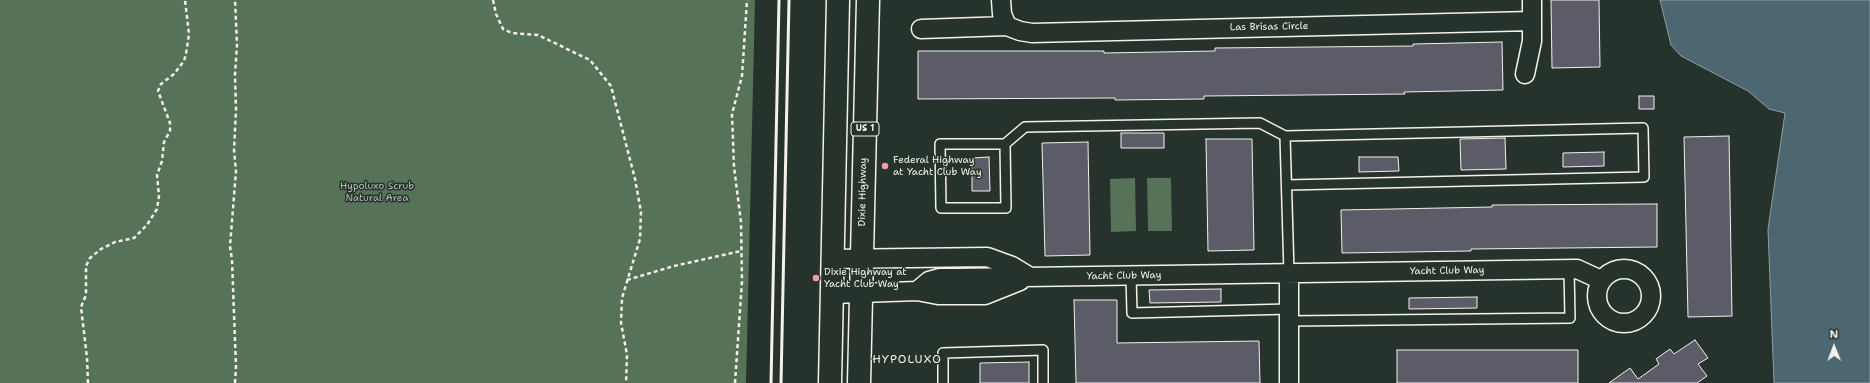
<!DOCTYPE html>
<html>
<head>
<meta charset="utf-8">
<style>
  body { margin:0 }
  #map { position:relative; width:1870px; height:383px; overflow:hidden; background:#26332d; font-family:"Shantell Sans",sans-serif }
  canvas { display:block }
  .north { position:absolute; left:1814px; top:327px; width:40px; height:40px; -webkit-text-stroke:3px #26332d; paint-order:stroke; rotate:359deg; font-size:11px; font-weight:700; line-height:16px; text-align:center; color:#f4f1e8 }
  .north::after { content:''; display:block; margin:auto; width:14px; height:18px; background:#f4f1e8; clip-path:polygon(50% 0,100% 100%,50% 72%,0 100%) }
</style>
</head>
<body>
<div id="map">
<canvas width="1870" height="383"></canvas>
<div class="north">N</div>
</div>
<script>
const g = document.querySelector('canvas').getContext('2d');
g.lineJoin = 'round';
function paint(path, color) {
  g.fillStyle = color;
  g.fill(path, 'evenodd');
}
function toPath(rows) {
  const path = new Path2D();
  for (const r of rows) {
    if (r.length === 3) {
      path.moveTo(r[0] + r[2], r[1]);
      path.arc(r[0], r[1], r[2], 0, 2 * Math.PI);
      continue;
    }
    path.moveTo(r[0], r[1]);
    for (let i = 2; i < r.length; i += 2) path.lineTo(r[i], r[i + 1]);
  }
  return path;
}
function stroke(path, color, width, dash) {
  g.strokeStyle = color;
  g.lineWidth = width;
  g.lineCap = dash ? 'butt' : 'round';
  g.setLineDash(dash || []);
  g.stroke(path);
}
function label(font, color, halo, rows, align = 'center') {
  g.font = font + ' "Shantell Sans",sans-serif';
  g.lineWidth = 3;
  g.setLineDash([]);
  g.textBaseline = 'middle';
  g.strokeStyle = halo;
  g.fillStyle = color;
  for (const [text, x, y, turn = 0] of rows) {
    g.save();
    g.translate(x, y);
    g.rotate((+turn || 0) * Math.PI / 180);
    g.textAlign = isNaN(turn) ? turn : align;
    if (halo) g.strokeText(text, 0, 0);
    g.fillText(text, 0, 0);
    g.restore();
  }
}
const green = toPath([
  [0,0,755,0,746,383,0,383],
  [1135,178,1136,231,1111,232,1110,179],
  [1147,178,1171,178,1172,231,1148,231]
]);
const water = toPath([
  [1660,0,1870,0,1870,383,1774,383,1768,229,1785,113,1769,109,1748,91,1681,56,1671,45,1660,0]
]);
const building = toPath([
  [1551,0,1599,0,1600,67,1552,68,1551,0],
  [1502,42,1503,90,1404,92,1405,94,1204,96,1204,99,1115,100,1115,98,918,99,918,51,1104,51,1104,53,1215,51,1215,48,1413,46,1413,44,1502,42],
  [1639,96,1654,96,1654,109,1639,109,1639,96],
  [1121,133,1164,133,1164,148,1121,148,1121,133],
  [1729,136,1732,316,1688,317,1684,137,1729,136],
  [1505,138,1506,169,1461,170,1460,139,1505,138],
  [1206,139,1252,139,1254,250,1208,251,1206,139],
  [1088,142,1090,255,1045,256,1042,143,1088,142],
  [1604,152,1604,166,1563,167,1563,153,1604,152],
  [989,157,990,191,972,191,972,158,989,157],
  [1359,157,1398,157,1399,171,1359,172,1359,157],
  [1657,204,1657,247,1471,249,1471,251,1342,253,1341,210,1492,207,1492,205,1657,204],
  [1221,289,1221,302,1150,303,1149,290,1221,289],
  [1477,297,1477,308,1409,309,1409,298,1477,297],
  [1074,300,1117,300,1117,343,1259,341,1260,383,1076,383,1074,300],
  [1695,340,1708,358,1698,364,1707,376,1697,383,1609,383,1630,368,1638,379,1659,364,1656,359,1670,349,1674,354,1695,340],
  [1397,350,1578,350,1578,383,1397,383,1397,350],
  [1029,362,1029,383,980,383,980,363,1029,362]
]);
const path = toPath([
  [493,0,496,14,503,29,512,33,538,35,590,60,611,86,635,179,641,212,640,239,622,298,621,323,627,355,626,383],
  [627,280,674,266,741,251],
  [88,383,87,358,81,307,86,295,86,266,90,258,101,249,115,242,134,238,147,225,157,209,159,196,157,175,162,161,164,142,170,131,170,123,158,91,161,84,174,74,184,61,186,54,189,34,185,0],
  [235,383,236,367,232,260,230,246,236,171,234,150,236,110,235,75,237,44,235,0],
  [735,383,742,281,741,222,734,167,732,114,742,76,747,0]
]);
const lane = toPath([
  [1285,136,1643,128,1644,177,1287,185],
  [1005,144,1006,208,941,208,940,144,1005,144,1025,127,1260,123,1285,136,1289,273],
  [1131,276,1132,313,1289,309],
  [1289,321,1570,318,1569,269],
  [943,383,943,353,1043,350,1043,383]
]);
const street = toPath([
  [1001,0,1002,14,1007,26],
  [921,29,1007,26,1020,31,1032,33,1532,21],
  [1525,74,1532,41,1532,0],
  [833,259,987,257,1012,266,1030,277],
  [1624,296,27],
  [917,291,929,281,940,278,956,278,1577,269,1601,280],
  [833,294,917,291,938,295,985,295,1020,281],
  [1289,383,1289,273]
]);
const primary = toPath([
  [830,383,838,0],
  [859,383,868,0]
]);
const rail = toPath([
  [771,383,779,0],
  [781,383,789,0]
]);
const markers = [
  [885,166,4,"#ff9aa2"],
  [816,278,4,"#ff9aa2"]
];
const shields = [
  [865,129,28]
];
const shieldNames = [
  ["US 1",865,129]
];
const streetNames = [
  ["Las Brisas Circle",1269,27,-1],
  ["Dixie Highway",863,192,-89],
  ["Yacht Club Way",1447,271,-1],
  ["Yacht Club Way",1124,276,-1]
];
const poiNames = [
  ["Federal Highway",893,160],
  ["at Yacht Club Way",893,172],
  ["Dixie Highway at",824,272],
  ["Yacht Club Way",824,284]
];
const parkNames = [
  ["Hypoluxo Scrub",377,186],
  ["Natural Area",377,198]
];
const quarterNames = [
  ["HYPOLUXO",907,360]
];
paint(green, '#567258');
paint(water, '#4d6772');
stroke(water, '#909ea1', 1);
paint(building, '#5b5c68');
stroke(building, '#f4f1e8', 1);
stroke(lane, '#f4f1e8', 12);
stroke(street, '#f4f1e8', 21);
stroke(primary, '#f4f1e8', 25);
stroke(path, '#f4f1e8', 2.5, [4, 3]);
stroke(lane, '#26332d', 9);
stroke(street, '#26332d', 18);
stroke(primary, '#26332d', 22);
stroke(rail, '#f4f1e8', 3);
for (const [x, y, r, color] of markers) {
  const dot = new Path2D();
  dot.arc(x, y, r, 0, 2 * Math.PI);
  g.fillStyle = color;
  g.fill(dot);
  stroke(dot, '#26332d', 1.5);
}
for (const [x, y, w] of shields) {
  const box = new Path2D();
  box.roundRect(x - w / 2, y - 7, w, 14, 3);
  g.fillStyle = '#26332d';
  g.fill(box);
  stroke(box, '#f4f1e8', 1);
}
label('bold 9px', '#f4f1e8', null, shieldNames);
label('10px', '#f4f1e8', '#26332d', streetNames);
label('10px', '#f4f1e8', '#26332d', poiNames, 'left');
label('10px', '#b5beae', '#26332d', parkNames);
g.letterSpacing = '1px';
label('12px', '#f4f1e8', '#26332d', quarterNames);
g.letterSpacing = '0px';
</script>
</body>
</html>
